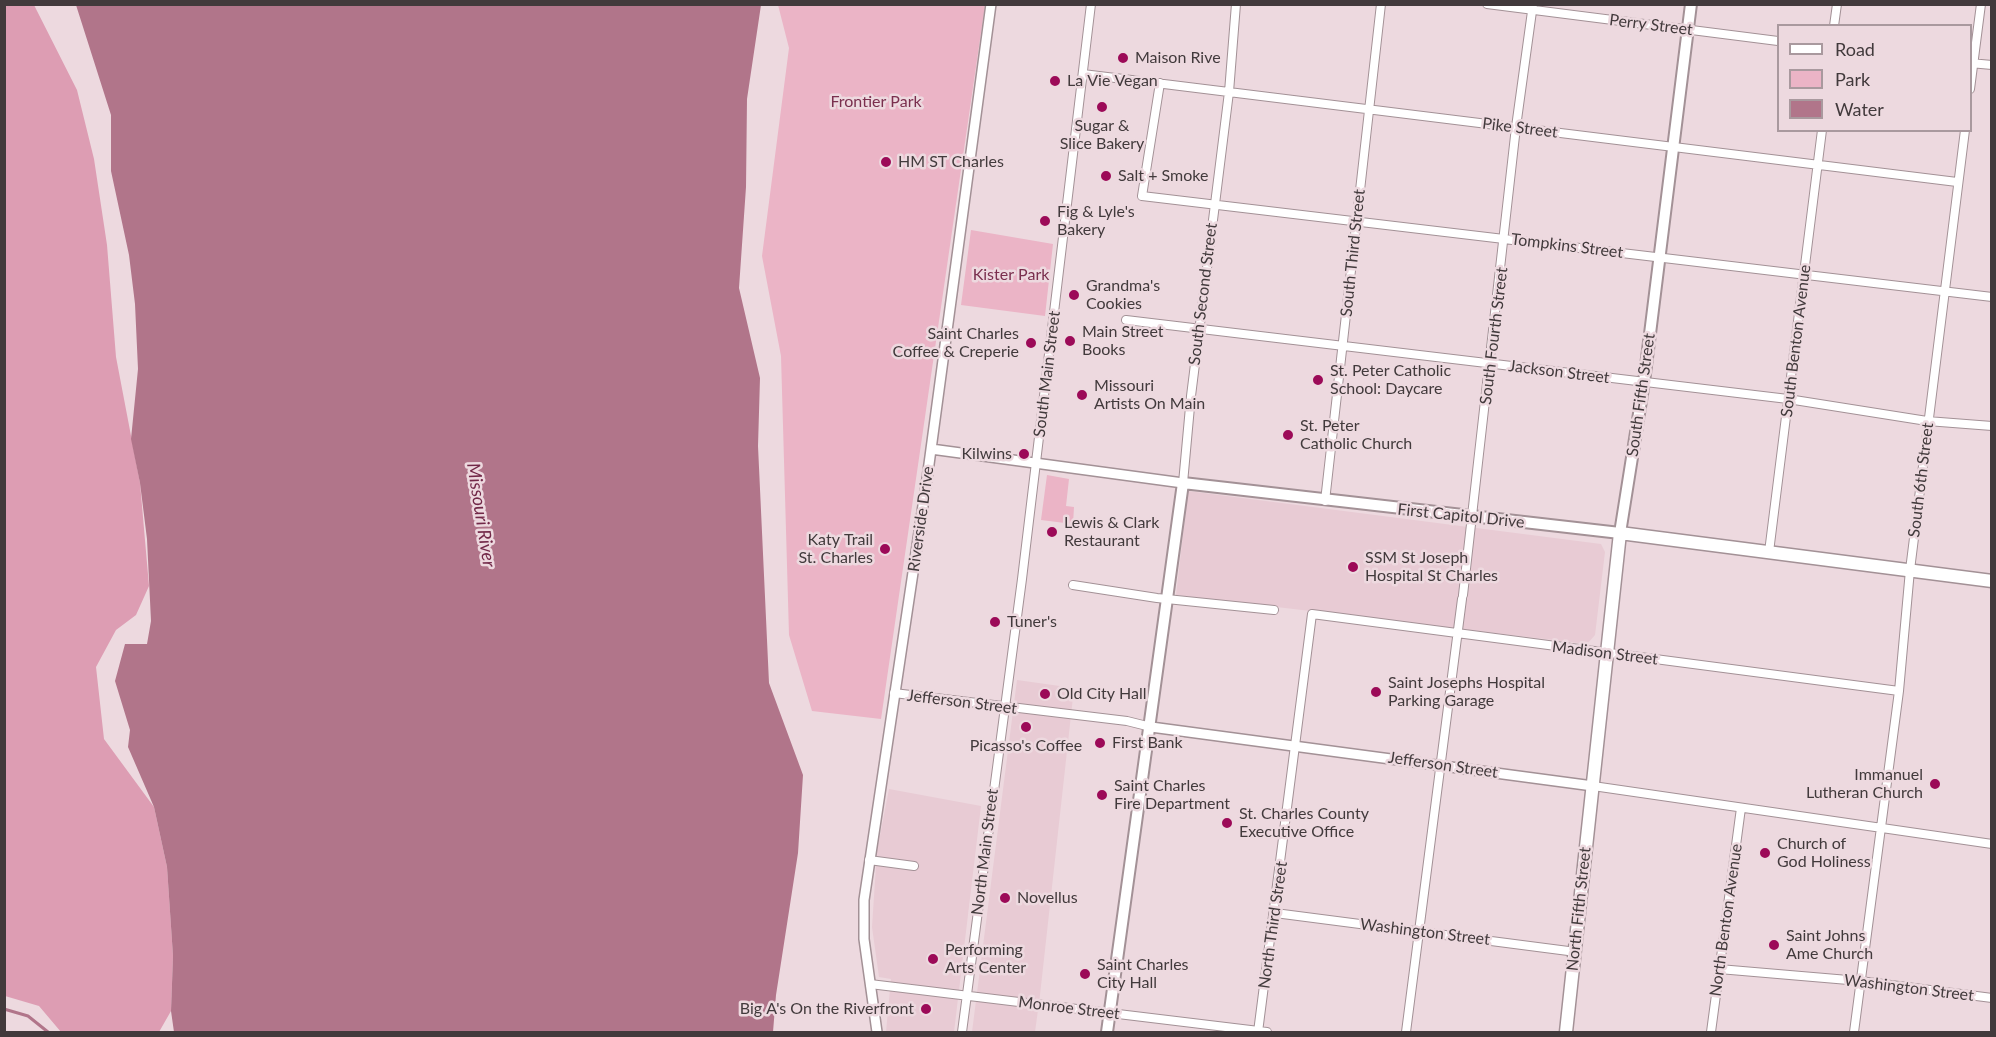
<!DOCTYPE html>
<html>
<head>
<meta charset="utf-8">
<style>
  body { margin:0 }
  #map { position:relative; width:1996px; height:1037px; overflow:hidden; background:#edd9df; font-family:Lato,sans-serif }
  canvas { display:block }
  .frame { position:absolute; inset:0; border:6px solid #423a3c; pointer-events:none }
  .legend { position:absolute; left:1777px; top:24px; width:195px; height:108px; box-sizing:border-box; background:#edd9df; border:2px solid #a9999e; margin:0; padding:8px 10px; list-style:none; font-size:18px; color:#423a3c }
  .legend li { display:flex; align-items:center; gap:12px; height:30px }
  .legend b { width:30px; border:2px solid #a9999e }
</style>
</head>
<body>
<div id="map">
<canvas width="1996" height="1037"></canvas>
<div class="frame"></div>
<ul class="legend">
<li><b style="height:8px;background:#fff"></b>Road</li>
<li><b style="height:16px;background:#ebb4c6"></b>Park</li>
<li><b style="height:16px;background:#b1758a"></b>Water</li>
</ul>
</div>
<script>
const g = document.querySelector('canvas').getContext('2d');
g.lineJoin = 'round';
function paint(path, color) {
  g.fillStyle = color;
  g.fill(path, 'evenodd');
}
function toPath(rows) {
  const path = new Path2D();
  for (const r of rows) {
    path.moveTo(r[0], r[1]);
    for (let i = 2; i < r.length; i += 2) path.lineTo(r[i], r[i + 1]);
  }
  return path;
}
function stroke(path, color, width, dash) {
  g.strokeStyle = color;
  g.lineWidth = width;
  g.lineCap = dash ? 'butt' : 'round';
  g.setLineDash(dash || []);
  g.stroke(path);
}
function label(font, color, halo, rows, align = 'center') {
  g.font = font + ' Lato,sans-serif';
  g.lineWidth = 5;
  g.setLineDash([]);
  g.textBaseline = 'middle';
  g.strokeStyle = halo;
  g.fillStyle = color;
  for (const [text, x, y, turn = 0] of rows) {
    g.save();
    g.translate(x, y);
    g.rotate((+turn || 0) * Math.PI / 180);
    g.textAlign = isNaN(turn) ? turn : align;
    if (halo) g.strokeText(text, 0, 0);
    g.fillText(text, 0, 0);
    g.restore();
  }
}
const built = toPath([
  [1188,491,1601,544,1605,552,1595,635,1587,644,1176,595],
  [1017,680,1074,688,1040,995,1035,1032,972,1032],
  [889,789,981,806,954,1032,886,1032,891,979,879,977,872,927,877,851]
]);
const green = toPath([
  [778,5,985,5,881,719,812,711,789,635,781,356,762,256,789,48],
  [971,230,1053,244,1045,316,961,305],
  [1047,475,1069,479,1066,506,1074,507,1073,524,1041,520]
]);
const forest = toPath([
  [4,5,34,5,77,90,94,159,107,245,116,357,140,483,149,586,136,615,116,630,96,667,104,739,154,807,167,867,173,956,171,1011,159,1032,61,1032,39,1006,5,996]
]);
const water = toPath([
  [76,5,761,5,747,99,746,187,739,288,760,378,758,446,769,683,803,775,798,853,776,995,773,1032,174,1032,171,1011,173,956,167,867,154,807,128,747,130,730,115,681,125,644,147,644,151,621,147,539,140,483,131,439,138,369,135,304,129,255,111,171,111,115]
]);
const stream = toPath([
  [4,1009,28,1016,48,1032]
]);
const minor = toPath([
  [1487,4,1778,41],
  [1834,26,1837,4],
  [1970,63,1992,65],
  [1083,74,1957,182],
  [1160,83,1142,196,1992,297],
  [1970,89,1981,4],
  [1126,320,1788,399,1927,421,1992,426],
  [1183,483,1191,396,1229,92,1236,4],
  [1325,501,1381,4],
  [1769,552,1822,130],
  [1073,585,1157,598,1274,610],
  [1463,595,1516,127,1533,4],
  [894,693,1127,721,1151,727],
  [1593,786,1992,844],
  [869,860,914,866],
  [1275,913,1576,952],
  [1719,969,1860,981,1992,998],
  [870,984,1267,1032],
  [962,1032,1022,579,1091,4],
  [1258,1032,1312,614,1899,691],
  [1406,1032,1462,599],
  [1711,1032,1741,808],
  [1854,1032,1899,691,1910,570,1965,130]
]);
const tertiary = toPath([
  [931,449,1183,483],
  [1151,727,1593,786],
  [877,1032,864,939,864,900,927,479,991,4]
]);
const secondary = toPath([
  [1107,1032,1183,483,1620,533,1644,382,1691,4]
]);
const primary = toPath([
  [1566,1032,1620,533,1992,581]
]);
const markers = [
  [1123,58,6,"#9c0a58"],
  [1055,81,6,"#9c0a58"],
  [1102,107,6,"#9c0a58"],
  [886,162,6,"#9c0a58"],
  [1106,176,6,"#9c0a58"],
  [1045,221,6,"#9c0a58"],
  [1074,295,6,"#9c0a58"],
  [1070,341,6,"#9c0a58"],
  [1031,343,6,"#9c0a58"],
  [1318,380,6,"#9c0a58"],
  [1082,395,6,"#9c0a58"],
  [1288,435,6,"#9c0a58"],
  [1024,454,6,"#9c0a58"],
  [1052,532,6,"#9c0a58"],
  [885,549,6,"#9c0a58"],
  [1353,567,6,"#9c0a58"],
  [995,622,6,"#9c0a58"],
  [1376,692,6,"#9c0a58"],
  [1045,694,6,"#9c0a58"],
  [1026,727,6,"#9c0a58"],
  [1100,743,6,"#9c0a58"],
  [1935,784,6,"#9c0a58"],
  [1102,795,6,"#9c0a58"],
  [1227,823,6,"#9c0a58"],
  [1765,853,6,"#9c0a58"],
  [1005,898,6,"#9c0a58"],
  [1774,945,6,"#9c0a58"],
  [933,959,6,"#9c0a58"],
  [1085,974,6,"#9c0a58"],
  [926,1009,6,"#9c0a58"]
];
const streetNames = [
  ["Perry Street",1651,25,7],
  ["Pike Street",1520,128,7],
  ["Tompkins Street",1567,246,7],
  ["South Third Street",1353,253,-84],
  ["South Second Street",1203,294,-83],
  ["South Fourth Street",1494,336,-83],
  ["South Benton Avenue",1796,341,-83],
  ["Jackson Street",1559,372,7],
  ["South Main Street",1047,374,-83],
  ["South Fifth Street",1641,395,-82],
  ["South 6th Street",1921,480,-83],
  ["First Capitol Drive",1461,516,6],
  ["Riverside Drive",921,519,-82],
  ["Madison Street",1605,653,7],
  ["Jefferson Street",962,702,7],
  ["Jefferson Street",1443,765,8],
  ["North Main Street",985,852,-83],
  ["North Fifth Street",1579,909,-84],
  ["North Benton Avenue",1726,920,-82],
  ["North Third Street",1273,925,-82],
  ["Washington Street",1425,932,7],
  ["Washington Street",1909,988,7],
  ["Monroe Street",1069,1008,7]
];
const poiNames = [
  ["Maison Rive",1135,58],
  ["La Vie Vegan",1067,81],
  ["Sugar &",1102,126,"center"],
  ["Slice Bakery",1102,144,"center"],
  ["HM ST Charles",898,162],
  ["Salt + Smoke",1118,176],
  ["Fig & Lyle's",1057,212],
  ["Bakery",1057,230],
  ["Grandma's",1086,286],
  ["Cookies",1086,304],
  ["Main Street",1082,332],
  ["Books",1082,350],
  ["Saint Charles",1019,334,"right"],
  ["Coffee & Creperie",1019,352,"right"],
  ["St. Peter Catholic",1330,371],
  ["School: Daycare",1330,389],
  ["Missouri",1094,386],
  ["Artists On Main",1094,404],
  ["St. Peter",1300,426],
  ["Catholic Church",1300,444],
  ["Kilwins",1012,454,"right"],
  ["Lewis & Clark",1064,523],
  ["Restaurant",1064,541],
  ["Katy Trail",873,540,"right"],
  ["St. Charles",873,558,"right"],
  ["SSM St Joseph",1365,558],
  ["Hospital St Charles",1365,576],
  ["Tuner's",1007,622],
  ["Saint Josephs Hospital",1388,683],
  ["Parking Garage",1388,701],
  ["Old City Hall",1057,694],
  ["First Bank",1112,743],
  ["Picasso's Coffee",1026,746,"center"],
  ["Immanuel",1923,775,"right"],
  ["Lutheran Church",1923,793,"right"],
  ["Saint Charles",1114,786],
  ["Fire Department",1114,804],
  ["St. Charles County",1239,814],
  ["Executive Office",1239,832],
  ["Church of",1777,844],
  ["God Holiness",1777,862],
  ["Novellus",1017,898],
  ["Saint Johns",1786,936],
  ["Ame Church",1786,954],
  ["Performing",945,950],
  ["Arts Center",945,968],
  ["Saint Charles",1097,965],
  ["City Hall",1097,983],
  ["Big A's On the Riverfront",914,1009,"right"]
];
const parkNames = [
  ["Frontier Park",876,102],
  ["Kister Park",1011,275]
];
const waterNames = [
  ["Missouri River",481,515,81]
];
paint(built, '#e8cbd4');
paint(green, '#ebb4c6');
paint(forest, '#dd9db3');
paint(water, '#b1758a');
stroke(stream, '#b1758a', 3);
stroke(minor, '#a39196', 10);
stroke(tertiary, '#a39196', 12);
stroke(secondary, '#a39196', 14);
stroke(primary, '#a39196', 15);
stroke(minor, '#fff', 8);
stroke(tertiary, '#fff', 9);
stroke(secondary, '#fff', 10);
stroke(primary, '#fff', 12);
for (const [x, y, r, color] of markers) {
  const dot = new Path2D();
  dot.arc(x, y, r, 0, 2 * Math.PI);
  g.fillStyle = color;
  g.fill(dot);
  stroke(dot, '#edd9df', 2);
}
label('16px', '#423a3c', '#edd9df', streetNames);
label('16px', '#423a3c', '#edd9df', poiNames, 'left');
label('16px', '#7a2f4e', '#edd9df', parkNames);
label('italic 18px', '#722848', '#edd9df', waterNames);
</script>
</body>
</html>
